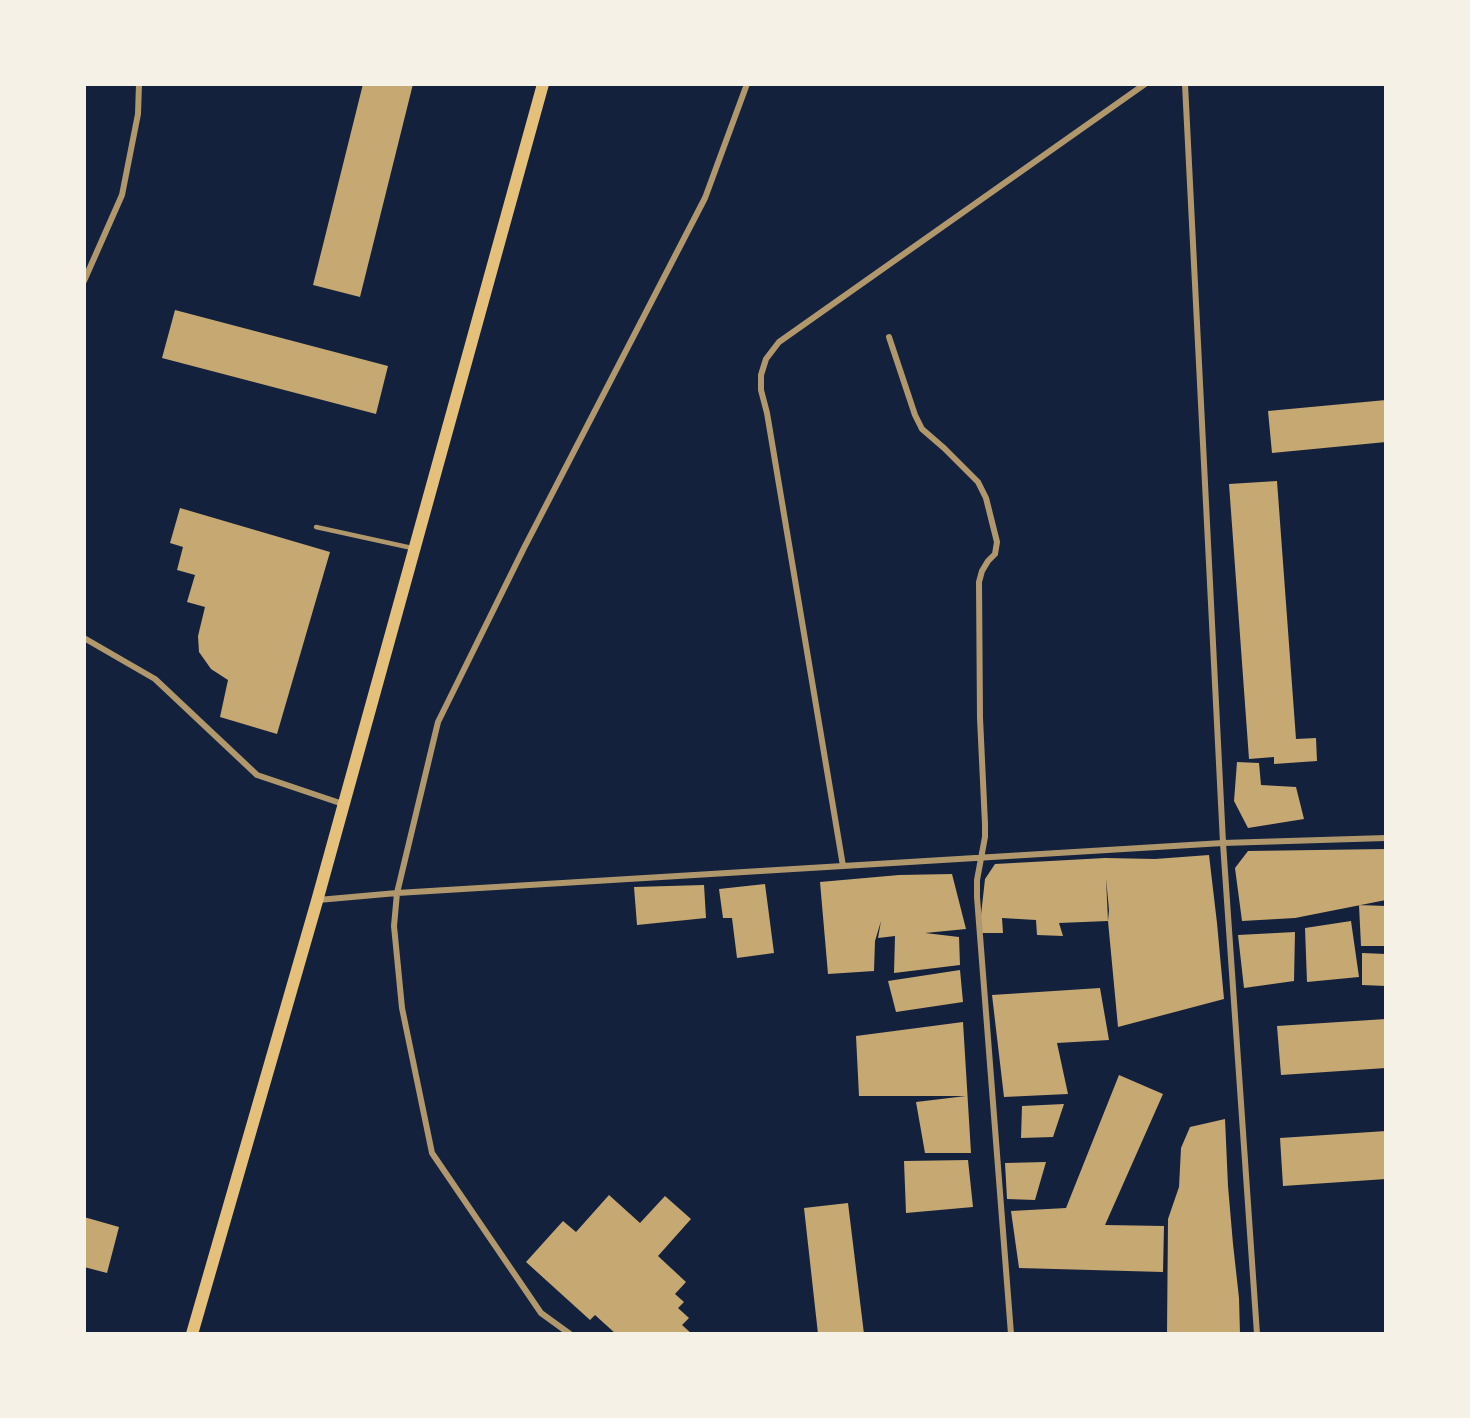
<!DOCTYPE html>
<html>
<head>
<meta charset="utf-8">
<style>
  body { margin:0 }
  #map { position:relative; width:1470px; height:1418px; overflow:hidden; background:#14213d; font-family:"Public Sans",sans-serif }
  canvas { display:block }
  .frame { position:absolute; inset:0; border:86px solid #f6f1e7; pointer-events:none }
</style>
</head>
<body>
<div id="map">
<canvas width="1470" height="1418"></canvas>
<div class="frame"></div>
</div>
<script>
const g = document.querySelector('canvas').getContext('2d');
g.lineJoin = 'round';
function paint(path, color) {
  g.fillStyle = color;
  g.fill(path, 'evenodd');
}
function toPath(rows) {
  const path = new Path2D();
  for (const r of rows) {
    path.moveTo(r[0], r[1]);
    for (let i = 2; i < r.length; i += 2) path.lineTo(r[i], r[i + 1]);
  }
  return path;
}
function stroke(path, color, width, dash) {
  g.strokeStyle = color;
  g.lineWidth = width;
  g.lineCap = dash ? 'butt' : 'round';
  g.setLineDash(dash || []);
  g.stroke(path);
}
const building = toPath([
  [363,84,413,84,360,297,313,285],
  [175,310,388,366,376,414,162,358],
  [1386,400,1386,442,1272,453,1268,411],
  [1277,481,1296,739,1316,738,1317,761,1274,764,1274,757,1249,759,1229,484],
  [180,508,330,552,277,734,220,717,228,680,211,669,199,652,198,636,205,607,187,602,195,575,177,570,183,547,170,543],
  [1237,762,1259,763,1261,785,1296,787,1304,819,1248,828,1234,801],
  [1386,849,1386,900,1295,918,1242,921,1235,868,1248,851],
  [1209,855,1217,923,1224,999,1118,1027,1108,921,1109,910,1106,878,1108,921,1059,923,1063,936,1037,935,1036,920,1002,918,1003,933,979,933,985,879,995,864,1105,858,1155,859],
  [952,874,966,929,925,933,959,937,960,965,894,973,895,936,878,938,881,921,875,941,874,971,828,974,820,882,899,875],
  [765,884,774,953,737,958,732,918,723,918,719,889],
  [704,885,706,918,637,925,634,887],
  [1359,905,1386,906,1386,946,1361,946],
  [1351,921,1359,977,1307,982,1305,928],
  [1295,932,1294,981,1244,988,1238,935],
  [1362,953,1386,954,1386,986,1362,985],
  [960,970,963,1002,896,1012,888,981],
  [1100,988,1109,1040,1057,1043,1068,1094,1004,1097,992,995],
  [1386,1019,1386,1068,1281,1075,1277,1026],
  [963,1022,971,1153,925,1153,916,1102,966,1096,859,1096,856,1036],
  [1119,1075,1163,1094,1105,1225,1164,1226,1163,1272,1019,1268,1011,1211,1066,1208],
  [1064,1104,1053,1137,1021,1138,1022,1106],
  [1225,1119,1228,1186,1233,1244,1239,1298,1240,1334,1167,1334,1168,1219,1179,1187,1181,1148,1190,1127],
  [1386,1131,1386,1179,1283,1186,1280,1138],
  [968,1160,973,1207,906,1213,904,1161],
  [1046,1162,1035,1200,1007,1199,1005,1163],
  [609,1195,640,1223,665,1196,691,1219,658,1256,686,1282,675,1294,684,1302,678,1308,689,1318,682,1325,692,1334,616,1334,595,1315,590,1320,526,1262,563,1221,576,1232],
  [848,1203,864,1334,818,1334,804,1208],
  [84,1217,119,1227,107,1273,84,1267]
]);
const service = toPath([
  [316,527,412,548]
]);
const minor = toPath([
  [1185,84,1223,843,1257,1334],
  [84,281,122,195,138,114,139,84],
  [889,337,915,415,922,429,944,448,978,482,986,498,997,542,995,554,988,561,982,571,979,582,980,718,985,824,985,837,977,880,977,897,1011,1334],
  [84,638,155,679,257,775,343,804],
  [843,866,767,413,761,390,761,375,766,359,779,342,1145,84],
  [318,900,397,893,1223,843,1386,838],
  [570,1334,541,1313,432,1153,402,1008,394,926,397,893,438,722,524,548,705,198,747,84]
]);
const secondary = toPath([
  [192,1334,317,901,543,84]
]);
paint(building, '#c6a872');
stroke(service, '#b1986c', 4.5);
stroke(minor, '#b1986c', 6);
stroke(secondary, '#e5c07b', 12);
</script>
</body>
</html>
